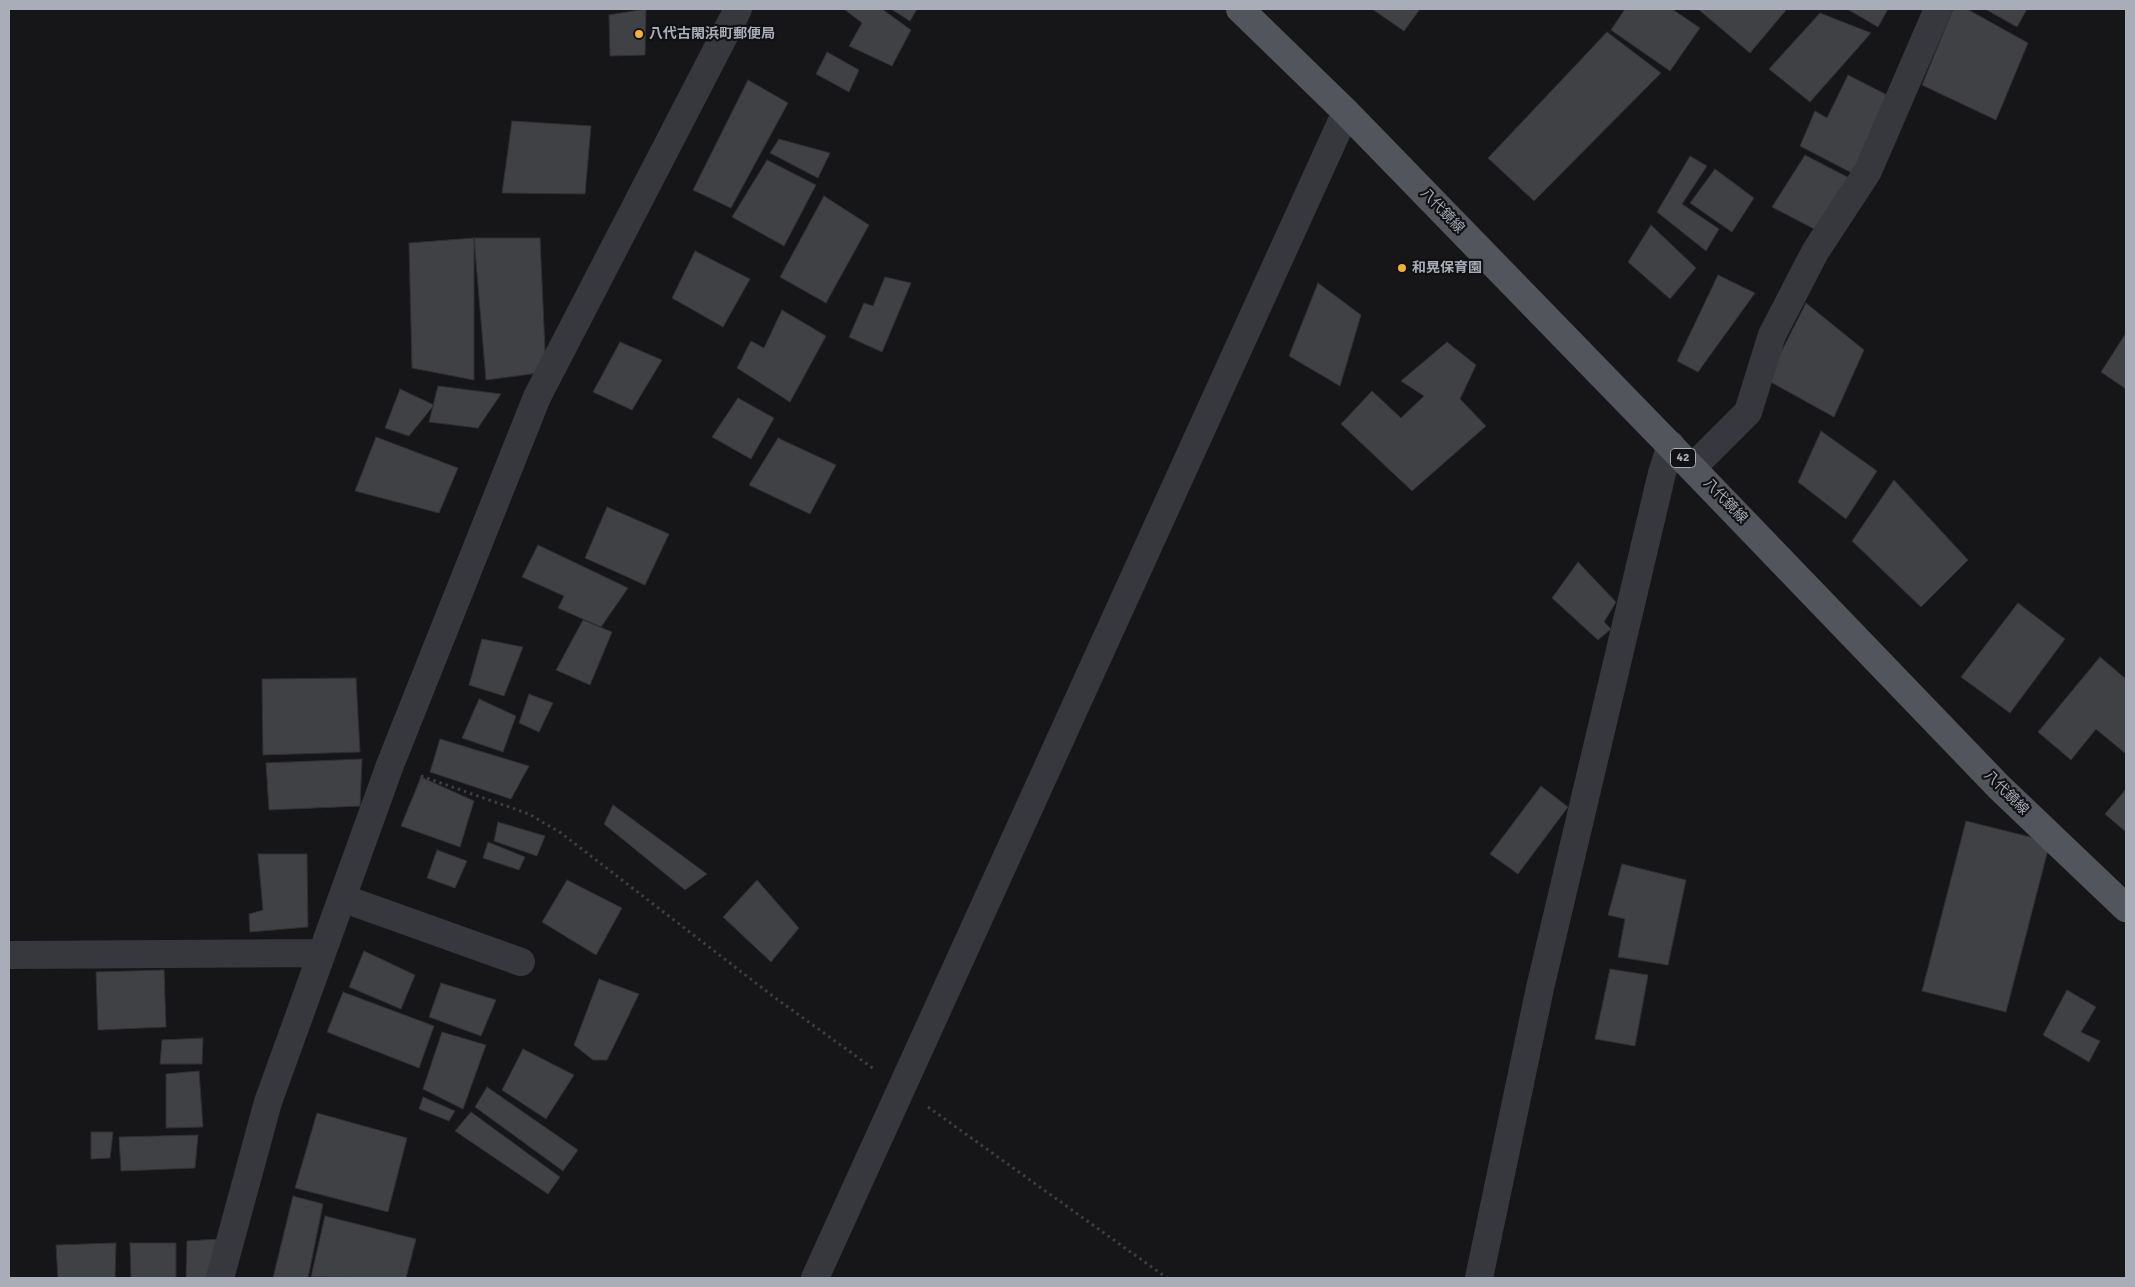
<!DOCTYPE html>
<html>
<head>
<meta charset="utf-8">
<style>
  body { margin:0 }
  #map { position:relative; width:2135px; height:1287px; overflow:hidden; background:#161618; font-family:Signika,sans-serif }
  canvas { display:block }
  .frame { position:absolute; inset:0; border:10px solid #a8adb8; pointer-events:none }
</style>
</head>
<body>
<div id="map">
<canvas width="2135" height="1287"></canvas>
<div class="frame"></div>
</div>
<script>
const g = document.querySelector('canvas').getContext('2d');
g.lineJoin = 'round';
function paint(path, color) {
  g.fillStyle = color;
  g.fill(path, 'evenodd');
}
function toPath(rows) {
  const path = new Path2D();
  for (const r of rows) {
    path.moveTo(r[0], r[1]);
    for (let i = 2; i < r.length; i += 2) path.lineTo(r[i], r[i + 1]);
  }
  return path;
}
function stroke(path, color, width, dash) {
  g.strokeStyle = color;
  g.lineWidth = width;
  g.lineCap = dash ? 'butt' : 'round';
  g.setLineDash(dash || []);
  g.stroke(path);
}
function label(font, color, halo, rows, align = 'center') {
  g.font = font + ' Signika,"Noto Sans JP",sans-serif';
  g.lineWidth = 4.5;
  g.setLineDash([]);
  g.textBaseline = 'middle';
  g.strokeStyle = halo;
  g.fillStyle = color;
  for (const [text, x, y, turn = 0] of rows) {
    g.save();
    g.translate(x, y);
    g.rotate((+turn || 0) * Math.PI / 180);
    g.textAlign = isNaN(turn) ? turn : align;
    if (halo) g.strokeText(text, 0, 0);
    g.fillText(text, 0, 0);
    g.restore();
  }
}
const building = toPath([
  [646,9,645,55,610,56,609,15,646,9],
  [844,9,882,9,911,30,892,66,849,46,862,23,844,9],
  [891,9,917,9,910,21,891,9],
  [1372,9,1420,9,1404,31,1372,9],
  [1625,9,1672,9,1700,28,1670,71,1611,30,1625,9],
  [1698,9,1787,9,1750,53,1698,9],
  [1847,9,1888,9,1878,27,1847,9],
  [1953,9,1967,9,2028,43,1996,120,1922,85,1953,9],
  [1985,9,2027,9,2017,27,1985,9],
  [1820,13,1871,33,1810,102,1769,69,1820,13],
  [1607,32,1661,73,1534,201,1488,158,1607,32],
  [827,52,859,70,849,92,816,74,827,52],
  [1848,75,1893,98,1852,173,1800,146,1815,111,1827,118,1848,75],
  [748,80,788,103,731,208,693,190,748,80],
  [512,121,591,126,585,194,502,193,512,121],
  [779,139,830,153,818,178,770,153,779,139],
  [1805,155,1853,180,1822,233,1772,207,1805,155],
  [1690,156,1707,166,1682,204,1719,229,1706,251,1657,212,1690,156],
  [767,160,816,185,784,246,732,217,767,160],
  [1715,169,1754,198,1732,232,1690,203,1715,169],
  [824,196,869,225,826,303,780,277,824,196],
  [1651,225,1696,268,1670,299,1628,262,1651,225],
  [474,238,474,380,412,368,409,243,474,238],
  [474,238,540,238,546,372,486,380,474,238],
  [695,251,750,279,723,327,672,298,695,251],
  [1718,275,1755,293,1698,372,1677,361,1718,275],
  [885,277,911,283,882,352,849,337,864,303,873,306,885,277],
  [1318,283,1361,315,1340,386,1289,356,1318,283],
  [1806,303,1864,350,1834,417,1767,380,1806,303],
  [782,310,826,336,790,402,737,368,751,341,764,348,782,310],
  [2126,333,2126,389,2101,372,2126,333],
  [620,342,662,360,632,410,593,392,620,342],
  [1447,342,1476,365,1460,399,1486,426,1412,491,1341,424,1372,391,1401,418,1424,396,1401,381,1447,342],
  [438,386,501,394,478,428,429,422,438,386],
  [400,389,434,405,409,436,385,428,400,389],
  [738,398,774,418,751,459,712,437,738,398],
  [1821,431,1877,471,1846,519,1798,482,1821,431],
  [376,437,458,468,439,513,355,491,376,437],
  [778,438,836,465,810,514,749,485,778,438],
  [1894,480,1968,560,1921,607,1852,541,1894,480],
  [607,507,669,534,645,585,585,558,607,507],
  [538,545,628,588,601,627,558,608,564,596,522,577,538,545],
  [1578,562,1616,602,1604,622,1611,629,1598,640,1552,598,1578,562],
  [2018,603,2065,639,2010,713,1961,677,2018,603],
  [583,620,612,632,590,685,556,670,583,620],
  [482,639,523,647,504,696,469,685,482,639],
  [2100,657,2126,679,2126,754,2096,729,2071,760,2038,732,2100,657],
  [356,678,360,752,263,755,262,679,356,678],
  [529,694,553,703,539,732,519,723,529,694],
  [479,699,516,716,503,752,462,738,479,699],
  [440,739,529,766,511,799,430,772,440,739],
  [362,759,360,806,269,810,266,763,362,759],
  [421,777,474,801,460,847,401,826,421,777],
  [1541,786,1568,807,1518,874,1490,854,1541,786],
  [2126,789,2126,832,2105,814,2126,789],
  [613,805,707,874,685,890,604,824,613,805],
  [1966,821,2050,842,2006,1012,1922,991,1966,821],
  [498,822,545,836,537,856,494,841,498,822],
  [488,842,525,857,519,870,483,858,488,842],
  [437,850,467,861,455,888,427,878,437,850],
  [258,854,307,854,308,927,250,932,249,914,263,910,258,854],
  [1622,864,1686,880,1668,965,1618,957,1625,919,1608,915,1622,864],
  [567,880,622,908,596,955,542,922,567,880],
  [757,880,799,928,771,962,723,917,757,880],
  [364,951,415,975,401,1009,349,987,364,951],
  [1610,969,1648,975,1635,1046,1595,1039,1610,969],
  [164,970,166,1027,98,1030,96,972,164,970],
  [599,979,639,994,607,1060,593,1060,574,1045,599,979],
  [441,983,496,1000,481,1036,429,1017,441,983],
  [2067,990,2096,1007,2081,1032,2100,1041,2089,1062,2043,1035,2067,990],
  [343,992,434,1026,419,1068,327,1032,343,992],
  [442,1032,486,1045,463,1109,423,1089,442,1032],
  [203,1038,202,1064,160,1064,162,1040,203,1038],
  [523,1049,574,1075,546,1119,502,1090,523,1049],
  [199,1071,203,1127,166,1128,166,1074,199,1071],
  [487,1087,578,1150,563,1171,475,1107,487,1087],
  [423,1097,455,1111,449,1121,419,1109,423,1097],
  [471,1112,560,1177,548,1194,455,1131,471,1112],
  [317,1113,407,1138,388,1212,295,1188,317,1113],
  [91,1132,113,1132,110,1158,91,1159,91,1132],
  [198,1135,195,1168,121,1171,119,1137,198,1135],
  [293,1196,323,1204,308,1278,273,1278,293,1196],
  [325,1216,416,1239,406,1278,311,1277,325,1216],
  [221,1239,218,1278,186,1278,187,1241,221,1239],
  [116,1243,115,1278,58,1278,56,1245,116,1243],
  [130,1243,176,1243,176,1278,131,1278,130,1243]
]);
const path = toPath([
  [421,776,529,814,561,833,774,997,874,1069],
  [928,1107,1167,1278]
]);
const street = toPath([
  [1692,468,1748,412,1772,335,1815,252,1868,171,1938,9],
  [342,898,521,962],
  [9,955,322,953],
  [220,1278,268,1102,322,953,390,765,537,397,738,9],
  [815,1278,1346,112],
  [1479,1278,1540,988,1662,473,1671,445]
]);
const primary = toPath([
  [1240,9,1346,112,1692,468,1999,787,2126,908]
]);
const markers = [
  [639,34,5,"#f2b134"],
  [1402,268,5,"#f2b134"]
];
const shields = [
  [1683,458,25]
];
const shieldNames = [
  ["42",1683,458]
];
const poiNames = [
  ["八代古閑浜町郵便局",649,34],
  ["和晃保育園",1412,268]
];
const streetNames = [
  ["八代鏡線",1442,211,46],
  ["八代鏡線",1725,501,46],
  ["八代鏡線",2006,793,45]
];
paint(building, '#404145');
stroke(building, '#303034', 1);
stroke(path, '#3d3f44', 3, [2.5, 4]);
stroke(street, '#37383d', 28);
stroke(primary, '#53555c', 28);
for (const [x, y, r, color] of markers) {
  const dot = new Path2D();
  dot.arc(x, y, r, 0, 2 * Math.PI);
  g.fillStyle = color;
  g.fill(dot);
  stroke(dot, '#111113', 2);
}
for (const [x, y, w] of shields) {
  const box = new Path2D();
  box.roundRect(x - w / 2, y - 9.5, w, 19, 4);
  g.fillStyle = '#111113';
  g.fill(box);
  stroke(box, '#a8adb8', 1);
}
label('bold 12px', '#a8adb8', null, shieldNames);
label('bold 14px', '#a8adb8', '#111113', poiNames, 'left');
label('14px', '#a8adb8', '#111113', streetNames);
</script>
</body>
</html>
